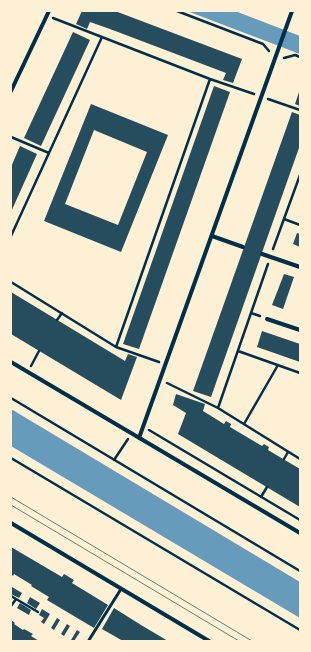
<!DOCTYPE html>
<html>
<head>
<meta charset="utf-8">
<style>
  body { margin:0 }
  #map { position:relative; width:311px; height:652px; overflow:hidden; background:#fdf0d5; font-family:Montserrat,sans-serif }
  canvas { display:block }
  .frame { position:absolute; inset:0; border:12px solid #fdf0d5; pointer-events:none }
</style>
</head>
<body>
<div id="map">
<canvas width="311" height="652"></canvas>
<div class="frame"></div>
</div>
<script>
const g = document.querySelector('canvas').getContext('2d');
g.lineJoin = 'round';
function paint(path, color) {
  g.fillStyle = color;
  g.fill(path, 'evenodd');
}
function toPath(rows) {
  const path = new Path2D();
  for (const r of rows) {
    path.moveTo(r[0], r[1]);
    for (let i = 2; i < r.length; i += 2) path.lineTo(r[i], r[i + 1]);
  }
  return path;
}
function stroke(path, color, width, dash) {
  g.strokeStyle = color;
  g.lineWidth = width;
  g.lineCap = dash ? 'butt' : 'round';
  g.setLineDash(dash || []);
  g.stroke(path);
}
const water = toPath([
  [187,11,235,11,300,36,300,54],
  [11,409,300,582,300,618,11,446]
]);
const building = toPath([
  [82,11,115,11,242,59,233,83,223,80,226,73,110,29,90,22,87,29,76,24],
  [73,32,90,40,41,146,24,138],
  [214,86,230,92,139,349,123,344],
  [300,89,300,106,295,104],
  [91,104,168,135,121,252,44,221],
  [94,130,147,152,118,225,65,204],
  [292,112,300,115,300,145,211,397,193,391],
  [20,146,37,154,11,212,11,167],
  [297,233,300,234,300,247,293,244],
  [284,274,294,277,283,309,272,305],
  [11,292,125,361,128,354,137,357,121,400,11,334],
  [262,331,300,344,300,362,257,347],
  [176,394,205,404,203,411,224,424,226,421,231,424,230,427,262,446,264,444,269,447,268,450,300,469,300,507,178,434,186,413,173,405],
  [11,547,62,577,64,574,74,580,72,583,108,605,94,628,47,600,49,597,31,586,32,585,14,574,13,576,11,574],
  [12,587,22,593,19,598,11,594],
  [30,597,40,603,36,609,27,603],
  [20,603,31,610,29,615,17,608],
  [114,608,141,625,168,641,123,641,102,629],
  [42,609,50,614,44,624,41,622,44,618,39,615],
  [57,618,60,620,54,630,51,628],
  [11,620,15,623,14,624,23,630,24,629,33,634,31,636,39,641,11,641],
  [67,624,70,626,64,636,61,634],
  [77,630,80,632,74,641,72,641,71,640]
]);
const path = toPath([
  [177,11,263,44,269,51],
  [53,18,210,79,254,94],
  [284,58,295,55,300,57],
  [268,99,300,110],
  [11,137,49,153],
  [284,219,300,225],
  [11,236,102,37],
  [273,249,300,175],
  [11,282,116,347,210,79],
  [251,313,260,316],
  [57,320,62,313],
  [116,347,159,362],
  [238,351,300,373],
  [31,366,39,351],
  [167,383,218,408,300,459],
  [11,398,300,571],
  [218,408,268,264],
  [244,424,278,365],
  [149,430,300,520],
  [11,458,300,630],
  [284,459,288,452],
  [114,460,128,439],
  [261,497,267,487],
  [11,596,38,612],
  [11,606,16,599]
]);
const service = toPath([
  [89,640,121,589]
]);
const minor = toPath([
  [11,91,49,11],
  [212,236,243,247],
  [262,254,300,267],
  [267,319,300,330],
  [11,362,300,533],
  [139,438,292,11],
  [11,523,209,641]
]);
const tram = toPath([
  [11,497,252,641],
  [11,505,239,641]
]);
paint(water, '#669bbc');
paint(building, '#264d5e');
stroke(path, '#003049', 2.5);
stroke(service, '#003049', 3);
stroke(minor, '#003049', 4);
stroke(tram, '#657d81', 1);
</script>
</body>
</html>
